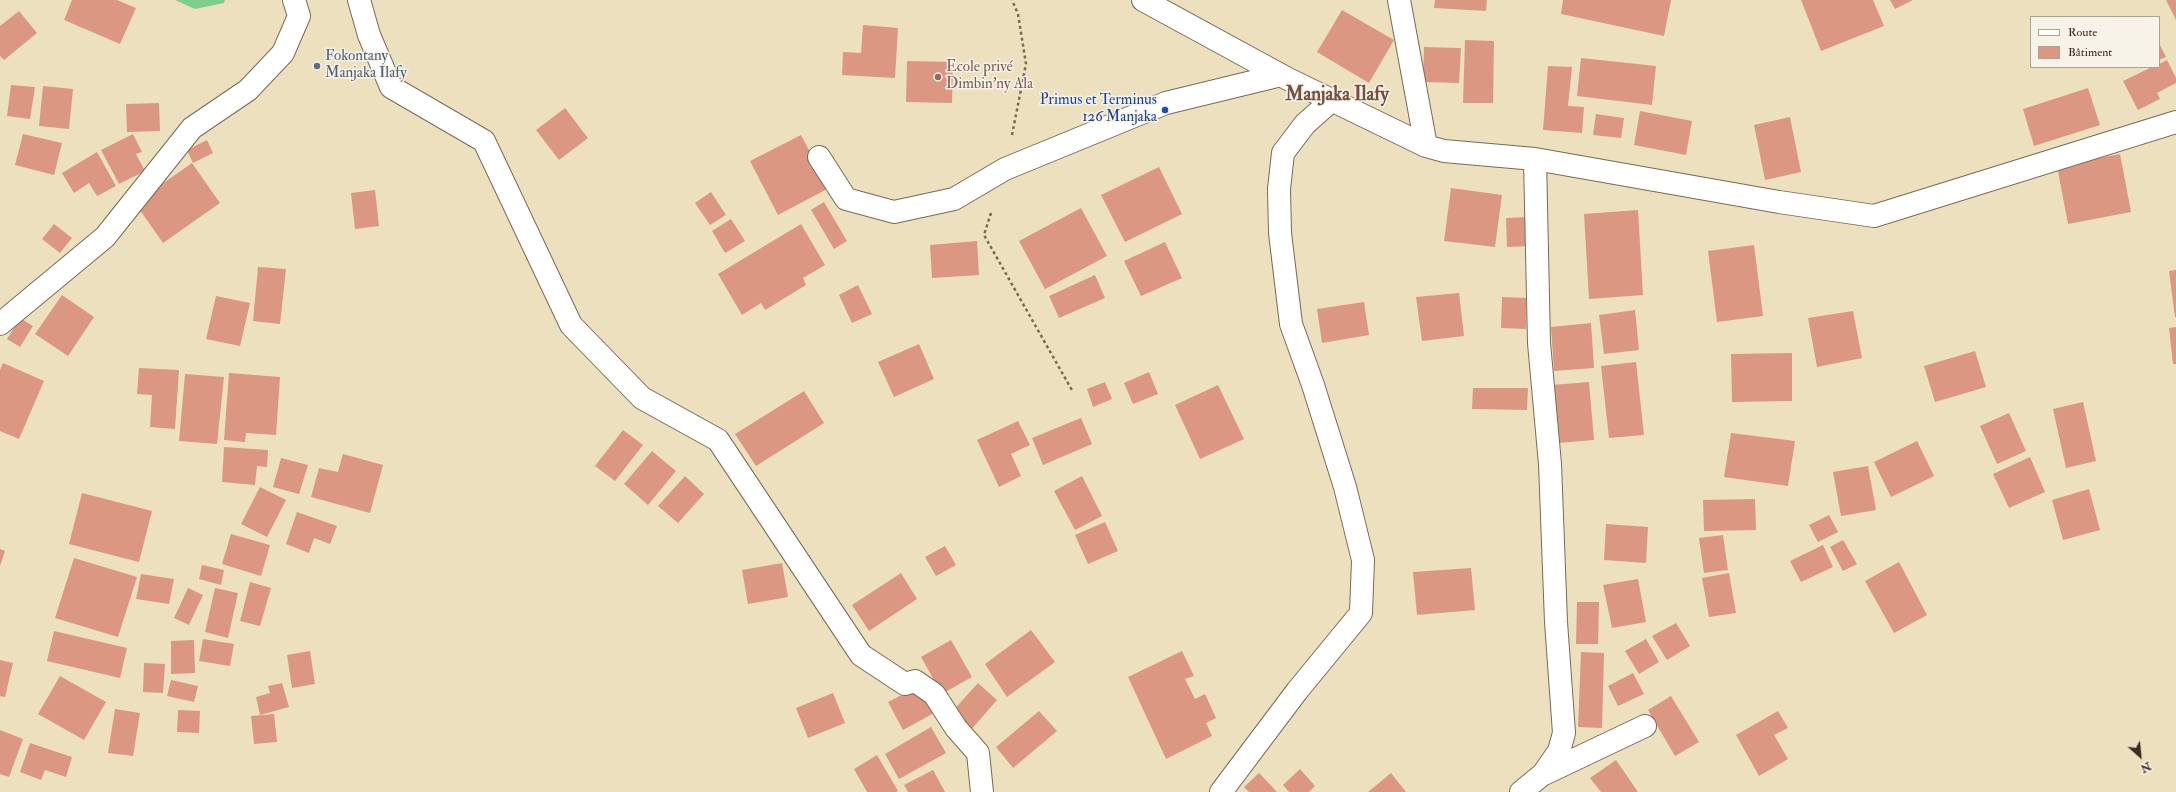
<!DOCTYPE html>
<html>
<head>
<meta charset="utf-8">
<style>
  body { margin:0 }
  #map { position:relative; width:2176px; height:792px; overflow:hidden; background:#ede0bf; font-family:"IM FELL Double Pica",serif }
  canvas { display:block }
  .legend { position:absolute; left:2030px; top:16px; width:130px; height:52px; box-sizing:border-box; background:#f7f3e8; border:1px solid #aca397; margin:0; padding:5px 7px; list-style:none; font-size:12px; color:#3b2a1e }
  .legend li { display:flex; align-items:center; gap:8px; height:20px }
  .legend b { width:20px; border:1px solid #aca397 }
  .north { position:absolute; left:2120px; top:736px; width:40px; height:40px; -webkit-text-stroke:3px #f7f3e8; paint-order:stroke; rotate:153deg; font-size:11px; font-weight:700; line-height:16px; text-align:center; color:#3b2a1e }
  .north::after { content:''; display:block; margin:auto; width:14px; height:18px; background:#3b2a1e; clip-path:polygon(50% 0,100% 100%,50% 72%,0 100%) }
</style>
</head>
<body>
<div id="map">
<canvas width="2176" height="792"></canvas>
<ul class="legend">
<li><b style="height:5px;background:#fff"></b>Route</li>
<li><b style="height:11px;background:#dc9783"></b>Bâtiment</li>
</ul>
<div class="north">N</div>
</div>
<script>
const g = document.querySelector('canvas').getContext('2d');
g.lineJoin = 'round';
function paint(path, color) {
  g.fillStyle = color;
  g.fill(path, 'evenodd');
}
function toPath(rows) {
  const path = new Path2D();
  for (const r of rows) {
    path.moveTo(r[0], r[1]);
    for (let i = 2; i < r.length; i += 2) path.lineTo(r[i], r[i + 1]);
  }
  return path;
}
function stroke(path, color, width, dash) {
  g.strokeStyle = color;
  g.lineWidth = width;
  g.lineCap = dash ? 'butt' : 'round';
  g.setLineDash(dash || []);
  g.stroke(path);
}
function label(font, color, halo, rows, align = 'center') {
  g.font = font + ' "IM FELL Double Pica",serif';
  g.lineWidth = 3;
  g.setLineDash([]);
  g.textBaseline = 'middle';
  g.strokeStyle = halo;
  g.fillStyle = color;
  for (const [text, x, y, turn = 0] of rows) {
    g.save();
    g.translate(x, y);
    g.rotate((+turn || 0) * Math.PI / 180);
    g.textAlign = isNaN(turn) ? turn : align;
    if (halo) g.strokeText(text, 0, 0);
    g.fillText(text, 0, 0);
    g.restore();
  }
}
const green = toPath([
  [175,0,225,0,224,3,195,9]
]);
const building = toPath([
  [72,0,117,0,136,8,120,44,64,20],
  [1435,0,1487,0,1486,11,1434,8],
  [1563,0,1671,0,1664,36,1561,14],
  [1801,0,1873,0,1884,26,1821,51],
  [1890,0,1913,0,1895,9],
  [2166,0,2176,0,2176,20],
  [1342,10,1394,40,1369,83,1317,52],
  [19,11,37,33,4,60,0,56,0,26],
  [863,25,898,28,895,78,842,75,843,52,861,53],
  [1465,40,1494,41,1493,103,1463,103],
  [2159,43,2166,57,2159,60],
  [1424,47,1461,48,1459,83,1423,82],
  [1581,58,1656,66,1652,105,1577,96],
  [2167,60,2176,78,2176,83,2157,93,2160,99,2138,110,2123,81,2152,67,2159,67,2159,64],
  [907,61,953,62,952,103,906,102],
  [1548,66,1572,67,1568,106,1584,107,1582,133,1543,130],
  [11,85,35,87,30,119,7,116],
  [43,86,73,89,69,129,39,126],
  [2088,88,2100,125,2034,146,2023,109],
  [159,103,160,131,127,132,126,104],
  [565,108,588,138,559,160,536,130],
  [1640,111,1692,121,1686,155,1634,145],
  [1596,114,1624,118,1621,138,1593,135],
  [1790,117,1801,172,1765,180,1754,125],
  [23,134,62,143,54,175,15,165],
  [133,134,142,152,136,154,145,171,119,184,101,150],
  [801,135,829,188,778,215,750,161],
  [207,140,213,153,193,163,187,150],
  [97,152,116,186,97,196,89,183,74,193,62,173],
  [2120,154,2131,212,2068,224,2057,166],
  [192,163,220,203,163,243,135,203],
  [1159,167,1182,214,1125,242,1101,195],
  [1451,188,1502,195,1495,247,1444,241],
  [375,190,379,226,355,229,351,193],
  [711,192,726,215,710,225,695,203],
  [824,202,847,241,834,249,811,210],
  [1081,208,1107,256,1045,289,1019,241],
  [1638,210,1643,295,1589,299,1584,214],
  [1529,217,1529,246,1507,247,1506,218],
  [731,219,745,241,725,253,712,231],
  [54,224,72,238,60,253,42,239],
  [801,224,825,265,803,278,806,285,765,310,761,303,742,315,718,274],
  [977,241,979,275,932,278,930,245],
  [1165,242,1182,278,1141,296,1124,261],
  [1754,245,1763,316,1717,322,1708,251],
  [258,267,286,269,280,324,253,321],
  [2176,270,2176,317,2175,317,2169,271],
  [1095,275,1105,298,1059,318,1049,296],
  [858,285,872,314,852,323,839,295],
  [1459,293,1464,336,1422,341,1416,297],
  [62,295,94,317,68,356,35,334],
  [216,296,250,303,240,346,206,339],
  [1502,297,1526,298,1526,329,1501,328],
  [1364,302,1369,335,1322,343,1317,309],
  [1635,310,1639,350,1604,354,1599,315],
  [1853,311,1862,358,1817,367,1808,318],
  [20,318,33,326,20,347,7,339],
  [1591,323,1594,368,1554,371,1551,327],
  [2176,327,2176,364,2173,364,2169,328],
  [919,344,934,379,894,397,878,362],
  [1975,351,1986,387,1935,402,1924,366],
  [1792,353,1792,401,1732,402,1731,354],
  [1636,362,1644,435,1609,438,1601,366],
  [3,363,44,381,19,439,0,431,0,370],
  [139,368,179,370,175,429,150,427,152,395,137,394],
  [1149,372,1158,394,1133,404,1124,383],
  [229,373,280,377,276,435,246,433,245,442,224,440],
  [185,374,224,377,217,444,179,441],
  [1105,382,1112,399,1093,407,1087,389],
  [1589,382,1594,440,1558,443,1552,385],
  [1218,385,1244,439,1200,459,1175,405],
  [1473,388,1528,388,1527,410,1472,409],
  [804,391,824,423,756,466,735,434],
  [2083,402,2096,461,2066,468,2053,409],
  [2009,413,2026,451,1997,464,1980,426],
  [1081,418,1092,444,1043,465,1032,438],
  [1018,421,1030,445,1011,454,1021,476,999,487,977,440],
  [623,430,643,445,615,481,595,466],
  [1731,433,1795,441,1788,486,1724,477],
  [1917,441,1934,476,1891,497,1874,462],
  [224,447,268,450,267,467,257,466,255,485,222,482],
  [652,451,676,471,648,505,624,484],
  [343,454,383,465,370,513,311,497,319,468,338,472],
  [2030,457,2045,492,2009,508,1993,474],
  [281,458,308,465,299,494,273,487],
  [1868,466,1876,510,1841,516,1833,472],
  [685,476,704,494,678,523,658,506],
  [1082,476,1102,516,1075,530,1054,491],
  [260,487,286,500,267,537,241,524],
  [2089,489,2100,530,2063,540,2052,500],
  [82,493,152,511,139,562,69,544],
  [1755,499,1756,530,1704,531,1703,500],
  [297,512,337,526,330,544,314,538,309,553,286,544],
  [1829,515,1838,532,1818,542,1809,525],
  [1105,522,1118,551,1088,564,1075,535],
  [1606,524,1648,527,1646,563,1604,560],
  [231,534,270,545,261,576,222,564],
  [1723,535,1728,570,1704,573,1699,538],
  [1843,540,1857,564,1843,571,1830,547],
  [1823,545,1833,567,1801,582,1790,561],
  [945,546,956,565,936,576,925,557],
  [0,549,5,551,0,566],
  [74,558,137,577,118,637,55,618],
  [1899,562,1927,615,1894,633,1865,581],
  [782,563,788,597,748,604,742,570],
  [202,565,224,570,221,585,199,579],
  [1471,568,1475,610,1417,615,1413,572],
  [901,573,917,599,869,631,852,605],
  [1729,573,1736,613,1709,617,1702,578],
  [141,574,174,579,169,604,136,599],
  [1638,579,1646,622,1612,628,1603,585],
  [250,582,271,588,260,626,240,621],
  [188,588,203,595,189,625,174,618],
  [215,588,238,593,228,638,205,632],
  [1577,602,1599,602,1598,644,1576,644],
  [1676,623,1690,646,1667,660,1652,636],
  [1031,630,1055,662,1007,697,985,664],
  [54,631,127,648,120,678,47,661],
  [203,639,234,644,230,666,199,661],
  [1646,639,1659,662,1639,674,1625,651],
  [194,640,195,673,171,674,171,641],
  [951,640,972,677,942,694,921,657],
  [310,651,315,684,292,688,287,655],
  [1182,651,1194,676,1185,679,1195,699,1205,694,1216,718,1206,723,1212,736,1166,759,1128,677],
  [1581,652,1604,653,1602,728,1578,727],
  [0,660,13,663,5,697,0,696],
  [144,663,165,664,163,693,143,692],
  [1633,673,1644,694,1618,706,1608,686],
  [60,676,106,702,84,740,38,714],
  [171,680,198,686,194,702,167,696],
  [282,683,289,707,260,715,256,697,270,693,268,686],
  [978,683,997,700,970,731,950,714],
  [919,686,934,713,903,730,888,702],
  [833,693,845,723,808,738,796,708],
  [1671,696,1699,742,1675,756,1648,710],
  [115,709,140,713,133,756,108,753],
  [178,710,200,711,199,733,177,732],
  [1039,711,1057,731,1013,768,996,747],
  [1778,711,1788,728,1774,735,1788,759,1759,776,1736,735],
  [274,714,277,742,254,744,251,716],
  [931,727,946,753,899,779,885,754],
  [0,730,23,739,9,777,0,774],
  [30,743,72,757,66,777,45,770,41,780,20,772],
  [877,755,898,791,896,792,867,792,854,769],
  [1616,760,1638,792,1601,792,1590,778],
  [1300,769,1315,786,1309,792,1289,792,1283,785],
  [933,770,945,792,908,792,904,785],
  [1259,773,1277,792,1249,792,1244,787],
  [1391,773,1406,792,1368,792]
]);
const path = toPath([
  [1012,135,1026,64,1018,14,1012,0],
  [991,213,984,235,1073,392]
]);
const street = toPath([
  [359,0,369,35,391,87,484,141,571,325,642,398,718,440,861,655,905,684,915,681,934,694,956,728,978,753,982,792],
  [1143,0,1288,79,1426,146,1444,151,1535,159,1779,202,1874,216,2176,122],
  [1399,0,1426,146],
  [819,157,846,199,894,212,954,199,1005,169,1166,103,1281,75],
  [0,324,105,237,192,128,248,90,283,53,299,16,294,0],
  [1544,774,1645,726],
  [1221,792,1297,691,1361,613,1363,560,1345,487,1313,385,1291,324,1280,233,1279,189,1283,153,1305,124,1332,100],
  [1521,792,1543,774,1559,751,1564,733,1556,622,1550,464,1539,343,1535,159]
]);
const markers = [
  [317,66,4,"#5c6f8a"],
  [938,77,4,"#8d6e63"],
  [1165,110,4,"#1a4fb4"]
];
const serviceNames = [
  ["Fokontany",325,57],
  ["Manjaka Ilafy",325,74]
];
const educationNames = [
  ["Ecole privé",946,68],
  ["Dimbin'ny Ala",946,85]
];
const transitNames = [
  ["Primus et Terminus",1157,101],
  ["126 Manjaka",1157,118]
];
const districtNames = [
  ["Manjaka Ilafy",1337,96]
];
paint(green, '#7ece8e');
paint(building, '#dc9783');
stroke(street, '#796a56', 24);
stroke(path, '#796a56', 2.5, [3, 3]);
stroke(street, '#fff', 22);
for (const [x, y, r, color] of markers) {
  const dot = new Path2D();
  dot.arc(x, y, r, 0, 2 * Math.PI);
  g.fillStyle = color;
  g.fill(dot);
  stroke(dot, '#f7f3e8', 1.5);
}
label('15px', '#4e5e75', '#f7f3e8', serviceNames, 'left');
label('15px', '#785e54', '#f7f3e8', educationNames, 'left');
label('15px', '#164399', '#f7f3e8', transitNames, 'right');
label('bold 19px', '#735041', '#f7f3e8', districtNames);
</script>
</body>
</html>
